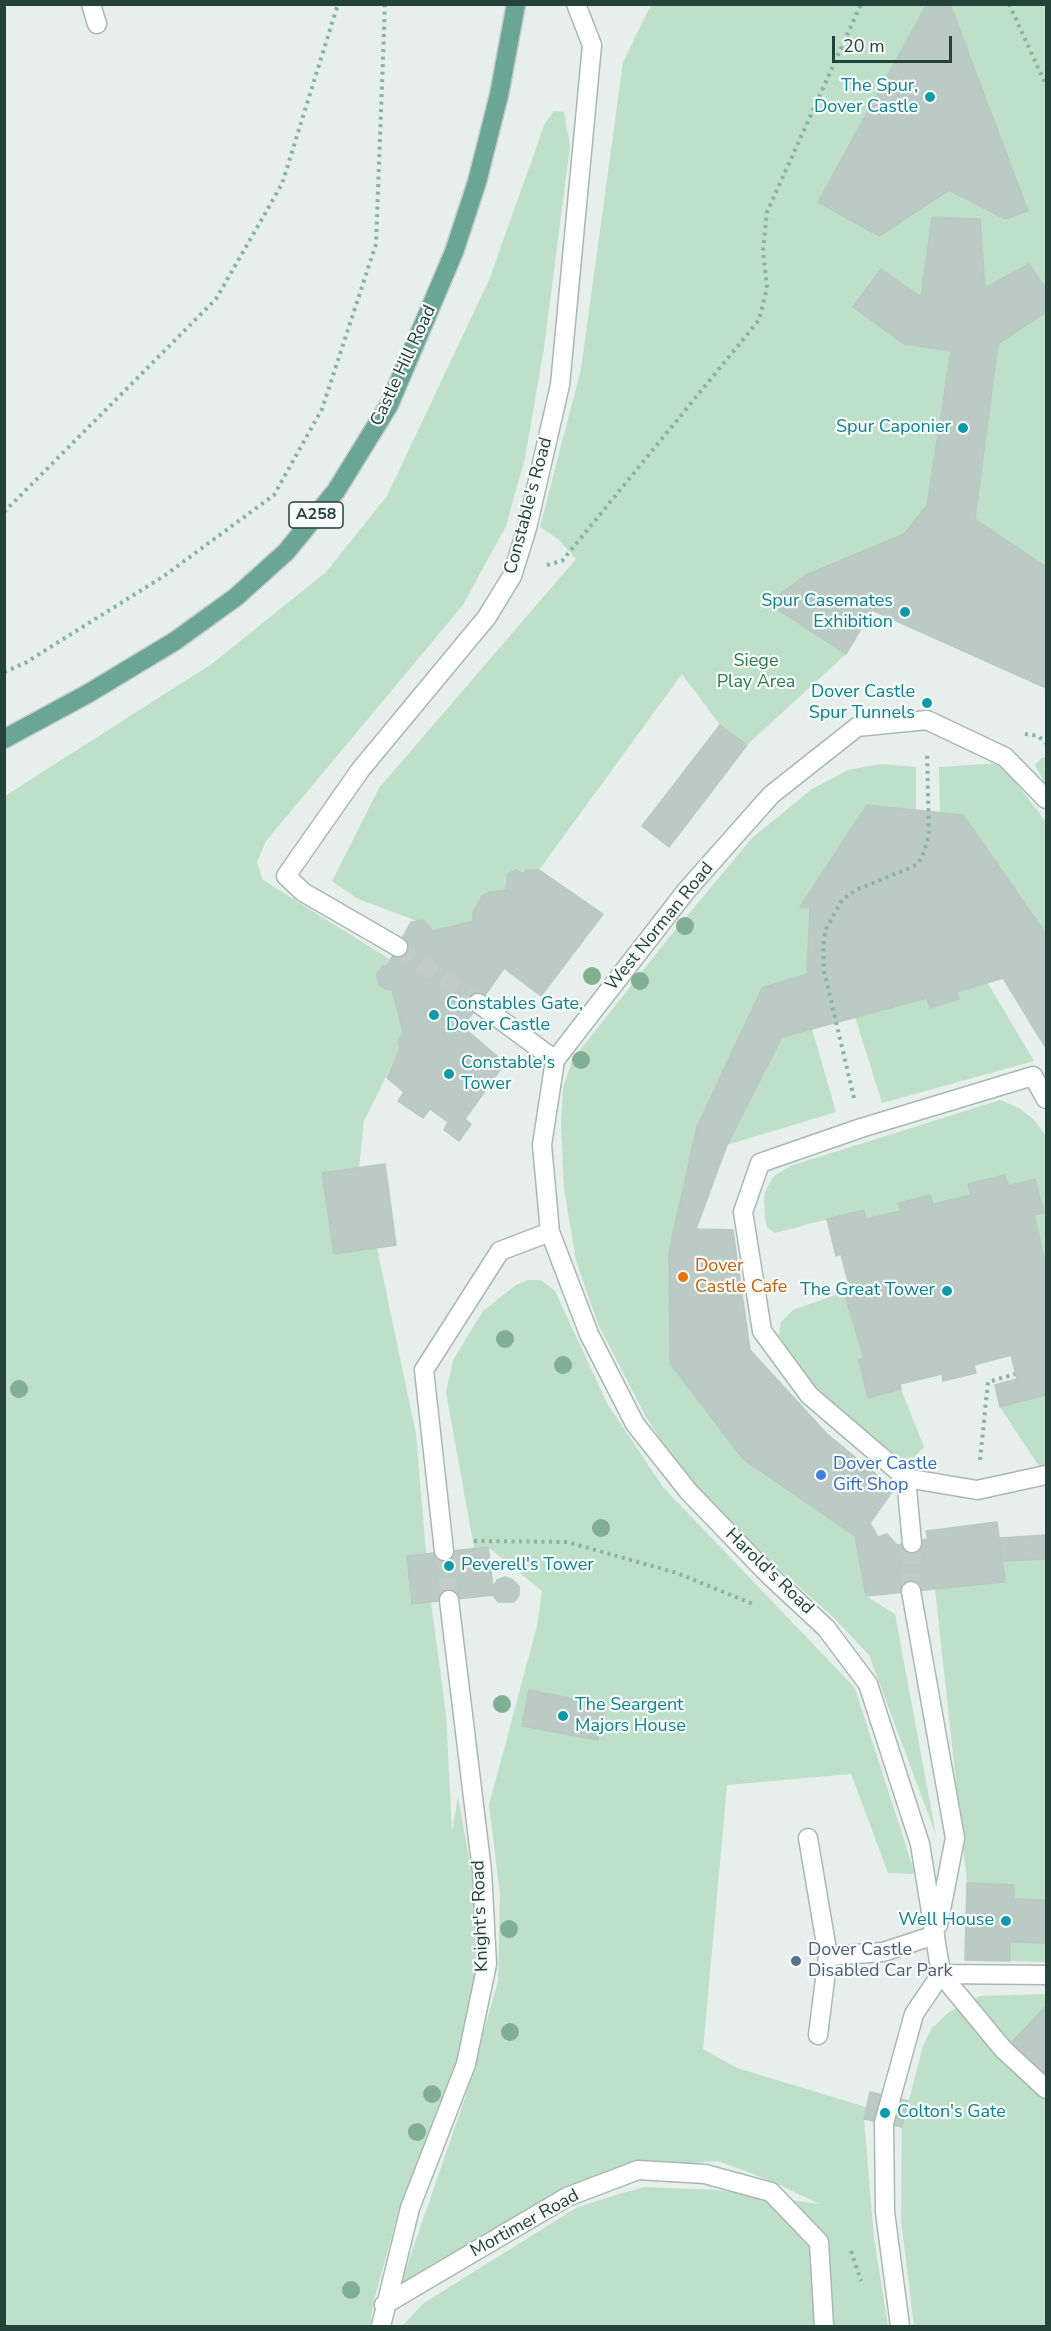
<!DOCTYPE html>
<html>
<head>
<meta charset="utf-8">
<style>
  body { margin:0 }
  #map { position:relative; width:1051px; height:2331px; overflow:hidden; background:#e6efeb; font-family:"Nunito Sans",sans-serif }
  canvas { display:block }
  .frame { position:absolute; inset:0; border:6px solid #24423a; pointer-events:none }
  .scale { position:absolute; left:832px; top:36px; width:120px; height:27px; box-sizing:border-box; border:3px solid #24423a; border-top:0; padding-left:8px; font-size:18px; line-height:21px; white-space:nowrap; color:#24423a; -webkit-text-stroke:4px #f7fbf9; paint-order:stroke }
</style>
</head>
<body>
<div id="map">
<canvas width="1051" height="2331"></canvas>
<div class="frame"></div>
<div class="scale">20 m</div>
</div>
<script>
const g = document.querySelector('canvas').getContext('2d');
g.lineJoin = 'round';
function paint(path, color) {
  g.fillStyle = color;
  g.fill(path, 'evenodd');
}
function toPath(rows) {
  const path = new Path2D();
  for (const r of rows) {
    path.moveTo(r[0], r[1]);
    for (let i = 2; i < r.length; i += 2) path.lineTo(r[i], r[i + 1]);
  }
  return path;
}
function stroke(path, color, width, dash) {
  g.strokeStyle = color;
  g.lineWidth = width;
  g.lineCap = dash ? 'butt' : 'round';
  g.setLineDash(dash || []);
  g.stroke(path);
}
function label(font, color, halo, rows, align = 'center') {
  g.font = font + ' "Nunito Sans",sans-serif';
  g.lineWidth = 4.5;
  g.setLineDash([]);
  g.textBaseline = 'middle';
  g.strokeStyle = halo;
  g.fillStyle = color;
  for (const [text, x, y, turn = 0] of rows) {
    g.save();
    g.translate(x, y);
    g.rotate((+turn || 0) * Math.PI / 180);
    g.textAlign = isNaN(turn) ? turn : align;
    if (halo) g.strokeText(text, 0, 0);
    g.fillText(text, 0, 0);
    g.restore();
  }
}
const green = toPath([
  [651,5,1046,5,1046,289,1029,264,985,288,980,219,932,217,921,297,899,340,904,344,951,351,927,505,904,534,806,575,769,603,846,654,747,745,720,725,682,674,539,870,509,872,505,878,506,890,490,892,482,896,473,912,473,921,432,931,424,920,417,921,358,899,332,881,379,788,576,559,558,539,540,527,581,369,623,62],
  [554,111,564,112,570,146,544,348,525,458,506,526,463,605,266,841,257,862,263,880,391,960,387,966,379,970,377,979,384,989,392,990,403,1032,398,1041,400,1048,364,1121,359,1168,322,1174,334,1253,377,1248,416,1434,426,1553,407,1556,412,1603,431,1602,446,1714,452,1832,458,1796,478,1909,478,1958,459,2062,399,2210,374,2300,370,2326,5,2326,5,796,213,663,326,572,387,496,489,280,545,123],
  [1046,312,1046,567,975,519,998,344],
  [1046,757,1046,785,1035,765,1041,758],
  [1001,763,1046,822,1046,934,963,815,940,812,939,767],
  [881,764,916,767,916,810,867,805,800,906,810,908,807,974,762,988,697,1127,669,1252,670,1363,743,1459,855,1536,866,1596,895,1614,936,1835,869,1655,833,1617,731,1527,686,1478,646,1417,598,1324,576,1261,564,1189,561,1125,563,1087,573,1059,667,940,752,838,812,789,848,770],
  [987,982,1034,1061,882,1103,855,1017,927,998,930,1008,959,999,957,992],
  [812,1029,836,1112,727,1145,782,1037],
  [1000,1100,1019,1108,1034,1120,1046,1136,1046,1468,1041,1469,1000,1407,1017,1379,1012,1362,1040,1355,1005,1175,968,1184,971,1195,933,1204,930,1195,899,1203,901,1211,866,1219,863,1210,775,1233,767,1227,765,1218,764,1196,767,1188,774,1176,790,1166],
  [528,1280,541,1280,555,1291,608,1405,663,1487,855,1688,915,1874,888,1873,851,1774,727,1785,703,2049,737,2068,866,2107,864,2119,874,2238,888,2326,402,2326,424,2303,576,2208,612,2196,645,2187,718,2190,819,2204,774,2182,718,2161,678,2164,639,2161,568,2187,399,2289,465,2098,498,1981,500,1894,489,1805,537,1626,542,1591,488,1547,474,1548,446,1392,453,1360,483,1311,516,1285],
  [844,1292,864,1358,859,1360,868,1398,901,1389,924,1447,906,1465,900,1464,860,1431,791,1362,778,1341,781,1322,793,1310],
  [1046,1559,1046,1900,1014,1899,1014,1885,967,1883,935,1589,1004,1582,1001,1561],
  [1010,1942,1046,1943,1046,1962,1010,1961],
  [1046,1994,1046,2326,914,2326,901,2220,902,2127,923,2046,931,2029,949,2012,980,1996]
]);
const building = toPath([
  [927,4,950,4,1028,211,1005,219,949,190,879,236,818,202,927,4],
  [932,217,980,219,985,288,1029,264,1046,289,1046,312,998,344,975,519,1046,567,1046,688,872,610,846,654,768,603,806,575,904,534,927,505,951,351,904,344,853,307,881,269,921,297,932,217],
  [720,725,747,745,669,847,642,826,720,725],
  [867,805,963,815,1046,934,1046,1048,1003,978,957,992,959,999,930,1008,927,998,782,1037,727,1145,696,1229,733,1230,750,1350,827,1434,894,1489,870,1523,878,1537,887,1534,897,1545,928,1539,926,1531,997,1522,1005,1582,866,1596,855,1536,743,1459,670,1363,669,1252,697,1127,762,988,807,974,810,908,800,907,867,805],
  [516,870,523,873,526,870,539,870,603,914,541,996,504,968,463,1027,505,1063,465,1119,471,1124,459,1141,444,1130,448,1122,430,1109,423,1118,398,1101,404,1092,387,1078,400,1048,398,1042,403,1032,392,990,384,989,378,983,377,974,383,966,387,966,411,922,424,920,432,931,473,921,473,912,482,896,490,892,506,890,507,874,516,870],
  [385,1164,396,1245,334,1254,322,1173,385,1164],
  [1005,1175,1008,1186,1035,1179,1044,1213,1034,1215,1046,1266,1046,1395,1000,1407,995,1385,1017,1379,1011,1355,974,1365,976,1373,943,1381,942,1374,900,1384,901,1389,868,1398,859,1360,864,1358,844,1292,850,1290,841,1254,836,1256,827,1219,864,1210,866,1219,901,1211,899,1203,930,1195,933,1204,971,1195,968,1184,1005,1175],
  [1046,1535,1046,1559,1001,1561,1000,1538,1046,1535],
  [488,1547,493,1587,497,1580,505,1577,513,1580,519,1586,519,1595,514,1602,498,1602,493,1595,412,1604,407,1556,488,1547],
  [529,1690,604,1705,598,1740,522,1726,529,1690],
  [967,1883,1014,1885,1014,1899,1046,1900,1046,1943,1010,1942,1010,1961,965,1960,967,1883],
  [1046,2006,1046,2075,1012,2042,1046,2006],
  [870,2092,908,2101,902,2127,864,2119,870,2092]
]);
const minorTunnel = toPath([
  [398,947,478,1003],
  [444,1551,449,1600],
  [911,1591,912,1543]
]);
const path = toPath([
  [1009,4,1046,85],
  [4,512,216,299,282,184,338,4],
  [547,565,562,561,759,320,767,288,763,251,767,212,861,4],
  [4,672,25,663,164,576,274,495,322,409,376,244,385,4],
  [1025,734,1038,736,1046,743],
  [854,1098,824,971,823,947,826,929,842,900,854,891,914,866,922,858,929,835,927,753],
  [980,1460,988,1382,1015,1374],
  [474,1541,567,1542,677,1573,753,1604],
  [851,2251,861,2281]
]);
const minor = toPath([
  [91,4,97,24],
  [398,947,303,892,286,876,361,769,487,617,512,576,527,528,560,385,592,45,576,4],
  [478,1003,555,1060],
  [1046,1099,1033,1076,861,1128,760,1163,743,1212,762,1331,809,1395,906,1478,977,1490,1046,1475],
  [550,1232,589,1334,635,1424,689,1492,769,1575,826,1628,868,1684,920,1844,941,1974,1046,1975],
  [906,1478,912,1543],
  [444,1551,424,1370,500,1251,550,1232,542,1145,555,1060,686,891,771,795,857,727,927,720,1005,757,1046,799],
  [911,1591,955,1838,938,1925],
  [808,1838,828,1956,883,1952,935,1935],
  [818,2035,828,1956],
  [384,2305,567,2197,638,2170,705,2174,771,2192,819,2242,824,2326],
  [381,2326,410,2208,466,2064,487,1964,482,1871,449,1600],
  [900,2326,885,2212,884,2123,914,2014,941,1974,1003,2049,1046,2089]
]);
const major = toPath([
  [4,739,89,693,175,641,236,597,286,552,336,491,389,405,454,252,477,182,499,95,516,4]
]);
const trees = [
  [685,926],
  [592,976],
  [640,981],
  [581,1060],
  [505,1339],
  [563,1365],
  [19,1389],
  [601,1528],
  [502,1704],
  [509,1929],
  [510,2032],
  [432,2094],
  [417,2132],
  [351,2290]
];
const markers = [
  [930,97,6,"#0f9aa8"],
  [963,428,6,"#0f9aa8"],
  [905,612,6,"#0f9aa8"],
  [927,703,6,"#0f9aa8"],
  [434,1015,6,"#0f9aa8"],
  [449,1074,6,"#0f9aa8"],
  [683,1277,6,"#e8710a"],
  [947,1291,6,"#0f9aa8"],
  [821,1475,6,"#3f7fe0"],
  [449,1566,6,"#0f9aa8"],
  [563,1716,6,"#0f9aa8"],
  [1006,1921,6,"#0f9aa8"],
  [796,1961,6,"#5c6f8a"],
  [885,2113,6,"#0f9aa8"]
];
const shields = [
  [316,515,54]
];
const shieldNames = [
  ["A258",316,515]
];
const cultureNames = [
  ["The Spur,",918,87],
  ["Dover Castle",918,108],
  ["Spur Caponier",951,428],
  ["Spur Casemates",893,602],
  ["Exhibition",893,623],
  ["Dover Castle",915,693],
  ["Spur Tunnels",915,714],
  ["Constables Gate,",446,1005,"left"],
  ["Dover Castle",446,1026,"left"],
  ["Constable's",461,1064,"left"],
  ["Tower",461,1085,"left"],
  ["The Great Tower",935,1291],
  ["Peverell's Tower",461,1566,"left"],
  ["The Seargent",575,1706,"left"],
  ["Majors House",575,1727,"left"],
  ["Well House",994,1921],
  ["Colton's Gate",897,2113,"left"]
];
const streetNames = [
  ["Castle Hill Road",404,366,-65],
  ["Constable's Road",529,506,-75],
  ["West Norman Road",660,927,-51],
  ["Harold's Road",769,1572,44],
  ["Knight's Road",481,1916,-92],
  ["Mortimer Road",525,2224,-29]
];
const parkNames = [
  ["Siege",756,662],
  ["Play Area",756,683]
];
const foodNames = [
  ["Dover",695,1267],
  ["Castle Cafe",695,1288]
];
const shopNames = [
  ["Dover Castle",833,1465],
  ["Gift Shop",833,1486]
];
const serviceNames = [
  ["Dover Castle",808,1951],
  ["Disabled Car Park",808,1972]
];
paint(green, '#bfe0c8');
paint(building, '#bbcac4');
stroke(building, '#b8c9c2', 1.5);
stroke(minorTunnel, '#bfccc8', 18, [18, 9]);
stroke(minor, '#a8b8b2', 21);
stroke(major, '#c2cac8', 21);
stroke(path, '#86b3a5', 4, [3, 4.5]);
stroke(minor, '#fff', 18);
stroke(major, '#6aa596', 18);
g.fillStyle = '#80af93';
for (const [x, y] of trees) {
  g.beginPath();
  g.arc(x, y, 9, 0, 2 * Math.PI);
  g.fill();
}
for (const [x, y, r, color] of markers) {
  const dot = new Path2D();
  dot.arc(x, y, r, 0, 2 * Math.PI);
  g.fillStyle = color;
  g.fill(dot);
  stroke(dot, '#f7fbf9', 2);
}
for (const [x, y, w] of shields) {
  const box = new Path2D();
  box.roundRect(x - w / 2, y - 13, w, 26, 4.5);
  g.fillStyle = '#f7fbf9';
  g.fill(box);
  stroke(box, '#24423a', 1.5);
}
label('bold 16px', '#24423a', null, shieldNames);
label('18px', '#0d838f', '#f7fbf9', cultureNames, 'right');
label('18px', '#24423a', '#f7fbf9', streetNames);
label('18px', '#2d7a4b', '#f7fbf9', parkNames);
label('18px', '#c56008', '#f7fbf9', foodNames, 'left');
label('18px', '#366cbe', '#f7fbf9', shopNames, 'left');
label('18px', '#4e5e75', '#f7fbf9', serviceNames, 'left');
</script>
</body>
</html>
